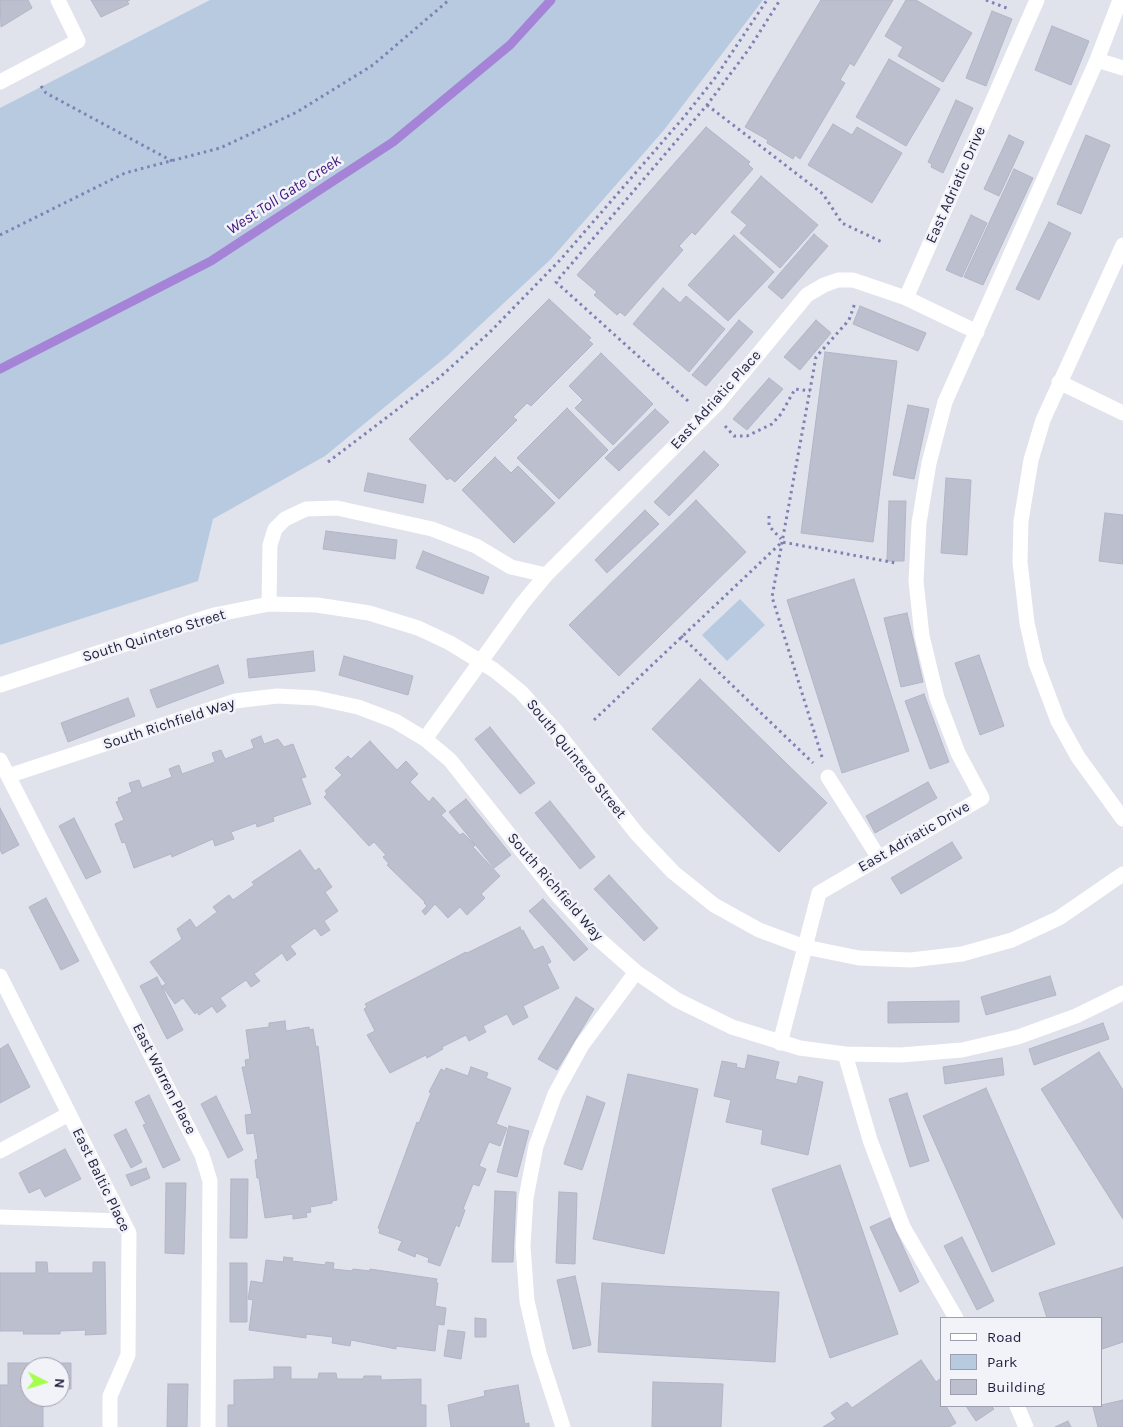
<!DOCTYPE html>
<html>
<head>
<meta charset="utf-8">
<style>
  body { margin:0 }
  #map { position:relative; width:1123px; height:1427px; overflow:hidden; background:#e0e2ec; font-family:Karla,sans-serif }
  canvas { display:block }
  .legend { position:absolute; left:940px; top:1317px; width:162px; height:90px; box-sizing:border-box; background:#f1f3f9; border:1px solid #9d9fae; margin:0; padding:6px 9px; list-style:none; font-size:15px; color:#1f203e }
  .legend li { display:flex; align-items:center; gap:10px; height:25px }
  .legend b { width:25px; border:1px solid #9d9fae }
  .north { position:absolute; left:20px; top:1357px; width:50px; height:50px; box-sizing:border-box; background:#f1f3f9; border:1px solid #9d9fae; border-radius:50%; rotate:95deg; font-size:14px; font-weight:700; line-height:20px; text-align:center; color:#1f203e }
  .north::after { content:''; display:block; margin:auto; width:18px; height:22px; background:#a5fe4c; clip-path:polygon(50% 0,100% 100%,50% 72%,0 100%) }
</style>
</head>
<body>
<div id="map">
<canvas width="1123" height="1427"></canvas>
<ul class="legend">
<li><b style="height:6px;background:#fff"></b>Road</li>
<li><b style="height:14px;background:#b7cae0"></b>Park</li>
<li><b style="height:14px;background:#bcbfcd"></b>Building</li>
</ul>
<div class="north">N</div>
</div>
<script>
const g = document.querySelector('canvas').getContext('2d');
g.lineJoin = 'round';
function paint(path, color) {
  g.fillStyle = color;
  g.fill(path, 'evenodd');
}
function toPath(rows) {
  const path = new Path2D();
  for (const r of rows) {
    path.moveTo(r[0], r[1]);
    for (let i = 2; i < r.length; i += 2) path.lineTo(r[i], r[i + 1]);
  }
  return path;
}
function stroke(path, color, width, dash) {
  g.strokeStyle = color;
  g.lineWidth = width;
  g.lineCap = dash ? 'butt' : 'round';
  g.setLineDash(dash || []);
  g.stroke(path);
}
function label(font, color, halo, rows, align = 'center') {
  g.font = font + ' Karla,sans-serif';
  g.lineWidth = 5;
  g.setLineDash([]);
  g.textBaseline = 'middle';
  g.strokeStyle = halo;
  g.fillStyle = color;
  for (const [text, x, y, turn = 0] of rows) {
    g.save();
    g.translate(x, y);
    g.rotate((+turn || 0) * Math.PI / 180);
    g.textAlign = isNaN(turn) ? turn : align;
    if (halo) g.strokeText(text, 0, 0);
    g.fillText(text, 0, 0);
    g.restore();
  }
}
const green = toPath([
  [210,0,763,0,664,130,551,259,447,356,325,456,213,519,198,581,0,645,0,108],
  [740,599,765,625,727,661,702,635]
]);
const stream = toPath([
  [0,369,211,261,393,142,510,45,551,0]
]);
const building = toPath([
  [0,0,28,0,32,8,1,27,0,0],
  [91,0,130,0,127,1,129,4,101,17,91,0],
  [821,0,893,0,854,66,850,63,840,80,845,83,800,159,795,155,793,159,767,143,768,140,745,127,821,0],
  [906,0,916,0,972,33,943,82,898,56,903,47,885,36,906,0],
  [992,11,1012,19,986,86,966,78,992,11],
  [1052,26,1089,41,1071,85,1035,70,1052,26],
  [889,59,940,89,906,146,856,117,889,59],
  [956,100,973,108,943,173,931,167,932,164,928,162,956,100],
  [833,124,852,135,857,127,902,153,872,203,808,165,833,124],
  [706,127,750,162,748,164,753,169,695,235,692,232,679,246,683,250,625,316,620,312,617,315,594,295,597,292,577,275,706,127],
  [1009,135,1024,142,999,196,984,189,1009,135],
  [1086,135,1110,145,1081,214,1057,204,1086,135],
  [1014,169,1033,178,983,285,964,277,1014,169],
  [761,176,818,225,780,268,740,233,747,225,731,212,761,176],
  [971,215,987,223,962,277,946,270,971,215],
  [1049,222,1071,233,1039,300,1016,289,1049,222],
  [814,234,828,246,782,299,768,287,814,234],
  [734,235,774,272,728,321,688,285,734,235],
  [663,288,680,303,686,296,725,329,689,372,633,324,663,288],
  [549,299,591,338,588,340,593,344,531,406,527,403,513,417,517,420,455,482,450,478,447,480,409,439,549,299],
  [860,306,926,333,918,351,853,324,860,306],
  [739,320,753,332,706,386,692,375,739,320],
  [816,320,831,333,800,370,784,357,816,320],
  [825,352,897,361,873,542,801,533,825,352],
  [601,353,653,404,613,445,575,408,583,400,569,386,601,353],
  [769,378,783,389,747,430,733,419,769,378],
  [908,405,929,409,914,479,893,475,908,405],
  [567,408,608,450,559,499,517,458,567,408],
  [655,409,669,422,619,471,605,458,655,409],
  [704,451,719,465,669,516,654,502,704,451],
  [495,457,511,473,518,466,555,503,514,543,462,490,495,457],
  [368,473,426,485,423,503,364,491,368,473],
  [946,478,971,480,967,555,941,553,946,478],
  [696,500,746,552,619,676,569,625,696,500],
  [889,501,906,501,904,561,887,561,889,501],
  [645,510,659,524,607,573,595,560,645,510],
  [1105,513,1123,515,1123,564,1099,561,1105,513],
  [326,531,397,540,395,559,323,549,326,531],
  [423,551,489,577,483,594,416,568,423,551],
  [854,579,909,751,842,773,787,600,854,579],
  [907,613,923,682,901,687,884,618,907,613],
  [313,651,315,671,249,678,247,659,313,651],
  [979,655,1004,726,980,735,955,663,979,655],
  [344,656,413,676,408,695,339,675,344,656],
  [218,665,224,683,157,708,150,690,218,665],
  [700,679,827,803,779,852,652,729,700,679],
  [924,694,949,762,930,769,905,701,924,694],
  [128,698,135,716,68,742,61,723,128,698],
  [490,727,535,783,520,794,475,739,490,727],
  [261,736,264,744,278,739,284,747,293,744,306,777,301,778,311,804,273,817,274,821,257,827,256,823,231,832,234,839,215,846,213,839,172,857,171,854,134,868,125,842,122,843,115,824,124,820,116,802,119,801,118,798,132,792,129,783,139,780,142,788,172,777,169,769,179,765,182,774,215,762,212,753,221,750,225,759,254,748,251,740,261,736],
  [370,741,397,770,406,761,418,774,410,782,429,802,433,797,446,811,441,815,460,835,463,833,475,845,473,847,500,876,481,894,485,898,467,915,460,907,448,918,435,904,425,915,422,911,427,906,424,903,425,902,387,865,389,864,383,857,386,855,374,842,369,846,324,797,327,794,325,791,342,775,335,768,348,756,351,759,370,741],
  [928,782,937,798,875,833,866,816,928,782],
  [466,799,511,855,494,868,449,812,466,799],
  [550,801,595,857,580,869,535,813,550,801],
  [0,808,19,845,2,854,0,849,0,808],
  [74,818,101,872,86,879,59,826,74,818],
  [952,842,962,858,901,894,891,878,952,842],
  [300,850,315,871,319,868,332,887,325,892,338,911,324,921,330,930,321,936,315,928,290,946,296,954,287,961,282,953,254,974,260,981,251,987,246,980,220,998,226,1006,217,1013,212,1006,199,1015,197,1012,195,1014,183,998,175,1004,162,986,166,984,150,962,182,939,177,929,190,919,196,928,217,912,213,907,229,895,233,900,254,885,252,882,300,850],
  [609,875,658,928,644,941,594,889,609,875],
  [46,898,79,961,61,970,29,907,46,898],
  [543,899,588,949,574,961,529,911,543,899],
  [520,927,521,931,523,930,534,950,543,946,551,962,547,964,559,988,523,1006,528,1017,513,1025,507,1014,483,1026,486,1032,469,1041,466,1035,442,1047,443,1049,427,1058,426,1055,390,1073,367,1035,375,1031,364,1009,367,1007,365,1004,466,952,467,953,520,927],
  [1050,976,1056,995,986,1015,981,997,1050,976],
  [157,977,183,1030,167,1039,140,986,157,977],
  [576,997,594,1009,557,1070,538,1059,576,997],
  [959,1001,959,1022,888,1023,888,1002,959,1001],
  [285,1021,286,1031,309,1027,310,1030,313,1029,316,1047,318,1046,337,1200,332,1201,332,1203,310,1207,311,1212,306,1213,307,1217,293,1219,293,1214,265,1218,259,1178,257,1178,255,1160,258,1159,254,1133,247,1134,245,1115,252,1114,242,1067,246,1067,245,1060,250,1059,246,1030,269,1027,269,1023,285,1021],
  [1103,1023,1109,1039,1034,1065,1029,1049,1103,1023],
  [8,1044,30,1087,0,1103,0,1049,8,1044],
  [1099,1052,1123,1090,1123,1219,1041,1089,1099,1052],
  [748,1055,779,1062,775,1079,797,1084,799,1076,823,1082,808,1155,761,1144,763,1130,726,1122,731,1100,714,1096,722,1061,737,1064,736,1067,745,1069,748,1055],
  [1002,1058,1004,1075,945,1084,943,1067,1002,1058],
  [471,1067,488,1073,486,1078,511,1088,496,1124,507,1128,500,1146,489,1142,479,1166,486,1169,479,1186,473,1184,463,1209,465,1210,459,1227,456,1225,440,1266,428,1262,429,1258,416,1253,415,1257,398,1250,402,1241,379,1233,380,1229,378,1228,417,1122,419,1123,431,1093,429,1092,441,1069,445,1071,446,1068,468,1076,471,1067],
  [628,1074,698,1089,664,1254,593,1239,628,1074],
  [986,1088,1055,1244,992,1272,923,1116,986,1088],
  [907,1093,929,1161,910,1167,889,1099,907,1093],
  [149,1095,180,1160,163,1168,143,1125,146,1124,135,1102,149,1095],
  [216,1096,243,1150,228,1158,201,1104,216,1096],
  [587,1096,605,1103,582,1170,564,1164,587,1096],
  [509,1126,529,1131,517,1177,497,1172,509,1126],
  [126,1129,142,1162,131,1168,114,1135,126,1129],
  [65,1149,81,1179,45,1197,40,1188,29,1193,19,1173,65,1149],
  [840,1165,898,1334,830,1358,772,1189,840,1165],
  [146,1168,150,1178,131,1186,126,1175,146,1168],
  [231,1179,248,1179,247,1238,230,1238,231,1179],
  [166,1183,186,1183,184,1254,165,1253,166,1183],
  [495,1191,516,1192,513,1262,492,1262,495,1191],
  [559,1192,577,1193,575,1264,556,1263,559,1192],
  [890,1218,919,1282,900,1292,870,1227,890,1218],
  [962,1237,994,1301,977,1310,944,1246,962,1237],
  [284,1257,293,1258,292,1261,325,1265,326,1262,334,1263,333,1269,352,1271,353,1269,370,1271,370,1269,437,1279,436,1282,438,1283,435,1306,446,1308,444,1325,438,1324,435,1351,396,1346,396,1349,351,1340,350,1346,332,1343,333,1337,306,1334,306,1338,249,1330,253,1300,248,1299,251,1281,263,1283,266,1260,283,1262,284,1257],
  [36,1262,47,1262,48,1273,93,1273,93,1262,105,1262,106,1334,85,1335,86,1330,60,1331,60,1334,23,1334,24,1331,0,1331,0,1273,36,1273,36,1262],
  [230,1263,247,1263,247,1322,230,1322,230,1263],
  [1123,1267,1123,1342,1102,1349,1102,1318,1047,1318,1039,1293,1123,1267],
  [575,1276,591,1345,573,1349,557,1280,575,1276],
  [602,1283,779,1292,775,1362,598,1352,602,1283],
  [475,1318,486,1319,486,1337,475,1337,475,1318],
  [448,1330,465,1332,461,1359,444,1356,448,1330],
  [921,1360,936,1382,940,1379,942,1382,942,1406,946,1406,956,1423,949,1427,823,1427,836,1419,831,1413,847,1402,852,1408,921,1360],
  [8,1363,71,1363,71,1389,60,1389,60,1367,30,1367,30,1397,54,1397,43,1398,43,1427,0,1427,0,1385,8,1385,8,1363],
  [274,1367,291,1367,291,1379,318,1379,319,1373,336,1373,337,1379,363,1379,364,1376,381,1376,381,1380,421,1379,421,1405,426,1405,426,1427,228,1427,228,1405,234,1405,234,1380,274,1379,274,1367],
  [653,1382,723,1384,721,1427,652,1427,653,1382],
  [168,1384,188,1384,187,1427,167,1427,168,1384],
  [518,1385,525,1424,529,1423,529,1427,451,1427,448,1405,485,1396,484,1391,518,1385],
  [1123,1400,1123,1427,1098,1427,1093,1407,1123,1400],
  [966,1406,991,1406,994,1409,976,1421,966,1406],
  [1068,1421,1071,1427,1055,1427,1068,1421]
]);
const path = toPath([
  [986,0,1009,9],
  [41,86,46,93,172,161],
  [707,105,823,194,842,223,882,242],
  [0,235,125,173,220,148,297,112,373,65,449,0],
  [688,401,556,282,707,105,749,49,780,0],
  [725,426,734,436,747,436,772,424,781,414,795,389,810,391],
  [328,462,440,377,490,332,561,259,684,117,715,78,767,0],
  [769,516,769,526,781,539],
  [681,636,813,763],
  [594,720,782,542,896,563],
  [822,757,772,597,816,357,849,320,855,303]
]);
const minor = toPath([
  [1097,60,1123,68],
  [0,82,78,41,58,0],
  [1123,245,1043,420,1031,460,1021,521,1020,562,1027,623,1036,663,1058,721,1078,757,1123,819],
  [906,298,1037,0],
  [1059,382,1123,413],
  [269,604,270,545,275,529,285,519,306,509,337,508,432,529,476,546,511,567,546,575],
  [0,685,214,615,269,604,317,605,369,613,418,628,450,643,494,670,521,692,556,731,637,834,673,872,714,905,759,930,805,947,859,958,911,960,962,954,1012,940,1059,918,1123,874],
  [425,739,522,604,546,575,717,404,807,295,824,285,838,280,853,280,906,298,977,332],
  [0,760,202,1155,210,1181,208,1427],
  [8,776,235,701,277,696,316,698,358,707,395,721,425,739,450,760,558,896,594,935,636,972,677,1000,732,1027,800,1048,845,1054,901,1055,962,1050,1018,1037,1076,1016,1123,993],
  [828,777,879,858],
  [0,976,129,1233,128,1355,110,1396,110,1427],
  [780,1043,819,893,982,798,958,753,937,698,922,636,916,581,919,523,929,463,945,402,1097,60,1120,0],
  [845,1054,870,1140,903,1227,956,1318],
  [0,1151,69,1114],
  [0,1217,123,1221],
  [1017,1406,1026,1427],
  [563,1427,539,1353,527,1301,523,1246,526,1198,536,1146,555,1094,582,1045,636,972]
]);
const streetNames = [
  ["East Adriatic Drive",956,185,-66],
  ["East Adriatic Place",716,400,-48],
  ["South Quintero Street",154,636,-17],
  ["South Richfield Way",169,724,-18],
  ["South Quintero Street",576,759,51],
  ["East Adriatic Drive",914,837,-30],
  ["South Richfield Way",555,887,49],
  ["East Warren Place",164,1079,63],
  ["East Baltic Place",101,1180,64]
];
const waterNames = [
  ["West Toll Gate Creek",284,195,-33]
];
paint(green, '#b7cae0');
stroke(stream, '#a583d7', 9);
paint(building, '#bcbfcd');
stroke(building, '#b2b5c7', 1);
stroke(path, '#7e81b3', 3, [2.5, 4]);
stroke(minor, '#fff', 15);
label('15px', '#1f203e', '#f1f3f9', streetNames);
label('italic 16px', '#41147f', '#f1f3f9', waterNames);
</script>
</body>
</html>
